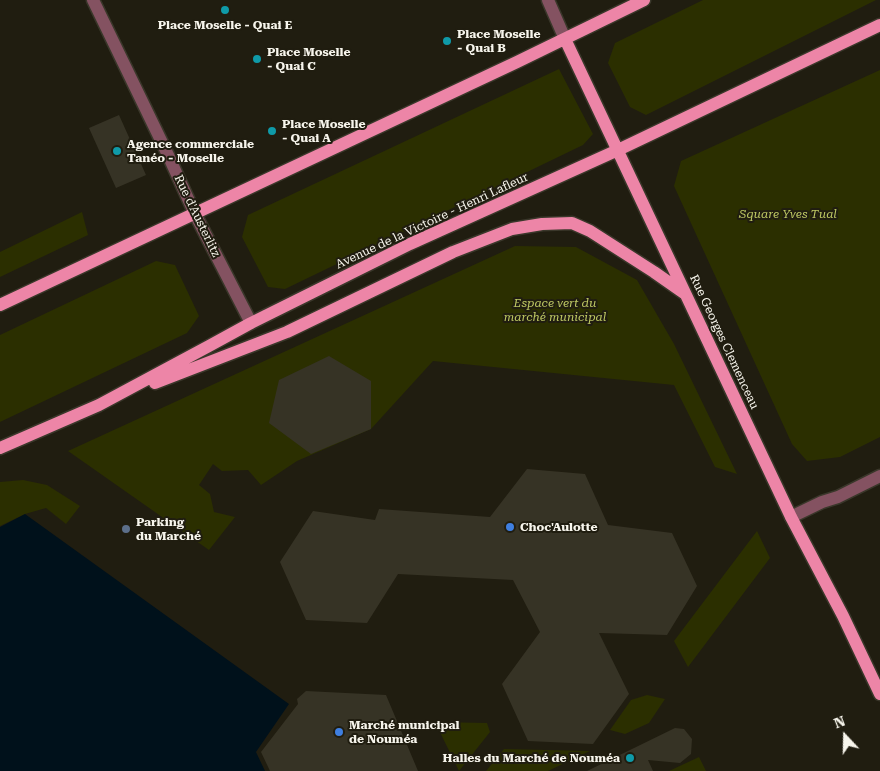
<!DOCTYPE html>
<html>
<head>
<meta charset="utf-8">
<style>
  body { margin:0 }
  #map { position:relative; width:880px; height:771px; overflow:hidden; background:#201d10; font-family:"Roboto Serif",serif }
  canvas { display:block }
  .north { position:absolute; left:820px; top:711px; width:50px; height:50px; -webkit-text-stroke:4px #201d10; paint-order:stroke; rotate:339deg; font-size:14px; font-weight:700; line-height:20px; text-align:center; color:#f7f5ec }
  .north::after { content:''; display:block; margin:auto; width:18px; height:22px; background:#f7f5ec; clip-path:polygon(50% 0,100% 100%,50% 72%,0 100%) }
</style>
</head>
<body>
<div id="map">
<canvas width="880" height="771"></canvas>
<div class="north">N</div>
</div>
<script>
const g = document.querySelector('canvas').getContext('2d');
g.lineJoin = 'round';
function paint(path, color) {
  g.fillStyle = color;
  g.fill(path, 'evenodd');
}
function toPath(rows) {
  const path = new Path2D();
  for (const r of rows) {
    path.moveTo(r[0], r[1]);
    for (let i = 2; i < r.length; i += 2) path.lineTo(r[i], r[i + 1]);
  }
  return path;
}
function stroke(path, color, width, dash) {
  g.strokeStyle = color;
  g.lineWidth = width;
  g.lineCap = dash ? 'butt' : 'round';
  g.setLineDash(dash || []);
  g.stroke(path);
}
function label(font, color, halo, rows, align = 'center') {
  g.font = font + ' "Roboto Serif",serif';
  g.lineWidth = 4;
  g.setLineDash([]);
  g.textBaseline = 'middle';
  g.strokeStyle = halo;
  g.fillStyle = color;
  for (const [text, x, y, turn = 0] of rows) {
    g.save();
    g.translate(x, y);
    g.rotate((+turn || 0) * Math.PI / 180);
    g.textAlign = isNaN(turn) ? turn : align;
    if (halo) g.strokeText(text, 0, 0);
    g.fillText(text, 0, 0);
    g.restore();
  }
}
const green = toPath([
  [703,0,876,0,646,115,630,107,608,63,615,43],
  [559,69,593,134,583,145,285,289,268,287,242,237,248,215],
  [880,70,880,437,840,457,807,461,792,444,674,186,681,161],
  [82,212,88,235,0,277,0,252],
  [515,246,576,247,637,280,674,344,737,474,715,467,674,385,433,361,371,429,297,461,261,485,248,470,222,471,213,464,199,485,210,494,214,512,235,517,209,550,68,451],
  [156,261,175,265,199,316,187,333,0,422,0,335],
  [23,480,47,485,80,506,66,524,46,508,25,514,0,526,0,482],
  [757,531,770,558,688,667,674,641],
  [647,695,665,699,649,723,625,734,610,730,631,700],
  [435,722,487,723,490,732,459,771],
  [504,749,590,751,548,771,486,771],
  [699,757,706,771,669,771]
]);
const water = toPath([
  [25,514,289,704,256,752,265,771,0,771,0,527]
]);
const building = toPath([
  [119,115,146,175,116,188,89,128],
  [329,356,371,381,371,429,311,454,269,423,279,380],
  [527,469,585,474,608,525,672,533,697,586,667,635,599,633,629,694,593,744,528,741,502,684,540,632,513,580,398,574,367,623,306,620,280,562,313,511,375,520,379,509,490,517],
  [306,691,386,695,418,771,270,771,261,752,298,704,297,699],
  [675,728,684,729,692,739,691,754,680,763,648,760,653,771,587,771]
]);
const minor = toPath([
  [93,0,168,155,195,214,251,323],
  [548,0,565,39],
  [791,517,822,502,838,497,880,476]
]);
const major = toPath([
  [565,39,791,517,843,616,880,694],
  [0,305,517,62,644,0],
  [155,383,287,332,453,252,512,229,542,224,572,223,590,231,654,272,684,293],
  [0,448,99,405,209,346,251,323,410,244,618,150,880,25]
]);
const markers = [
  [225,10,5,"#0f9aa8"],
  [447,41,5,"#0f9aa8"],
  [257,59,5,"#0f9aa8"],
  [272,131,5,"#0f9aa8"],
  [117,151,5,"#0f9aa8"],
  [510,527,5,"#3f7fe0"],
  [126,529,5,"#5c6f8a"],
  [339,732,5,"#3f7fe0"],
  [630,758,5,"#0f9aa8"]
];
const poiNames = [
  ["Place Moselle - Quai E",225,25,"center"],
  ["Place Moselle",457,34],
  ["- Quai B",457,48],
  ["Place Moselle",267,52],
  ["- Quai C",267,66],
  ["Place Moselle",282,124],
  ["- Quai A",282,138],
  ["Agence commerciale",127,144],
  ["Tanéo - Moselle",127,158],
  ["Parking",136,522],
  ["du Marché",136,536],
  ["Choc'Aulotte",520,527],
  ["Marché municipal",349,725],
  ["de Nouméa",349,739],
  ["Halles du Marché de Nouméa",620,758,"right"]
];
const parkNames = [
  ["Square Yves Tual",788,214],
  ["Espace vert du",555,303],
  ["marché municipal",555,317]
];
const streetNames = [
  ["Rue d'Austerlitz",197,216,64],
  ["Avenue de la Victoire - Henri Lafleur",432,221,-25],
  ["Rue Georges Clemenceau",724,342,65]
];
paint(green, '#2b2f00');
paint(water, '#00111b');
paint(building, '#363325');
stroke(minor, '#3a372a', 15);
stroke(major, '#3a372a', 15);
stroke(minor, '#845261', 12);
stroke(major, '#ed85a7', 12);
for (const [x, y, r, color] of markers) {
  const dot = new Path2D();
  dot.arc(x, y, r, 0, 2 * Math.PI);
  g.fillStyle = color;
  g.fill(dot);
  stroke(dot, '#201d10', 2);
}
label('bold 12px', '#f7f5ec', '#201d10', poiNames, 'left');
label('italic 12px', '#bec863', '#201d10', parkNames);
label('12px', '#f7f5ec', '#201d10', streetNames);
</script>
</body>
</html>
